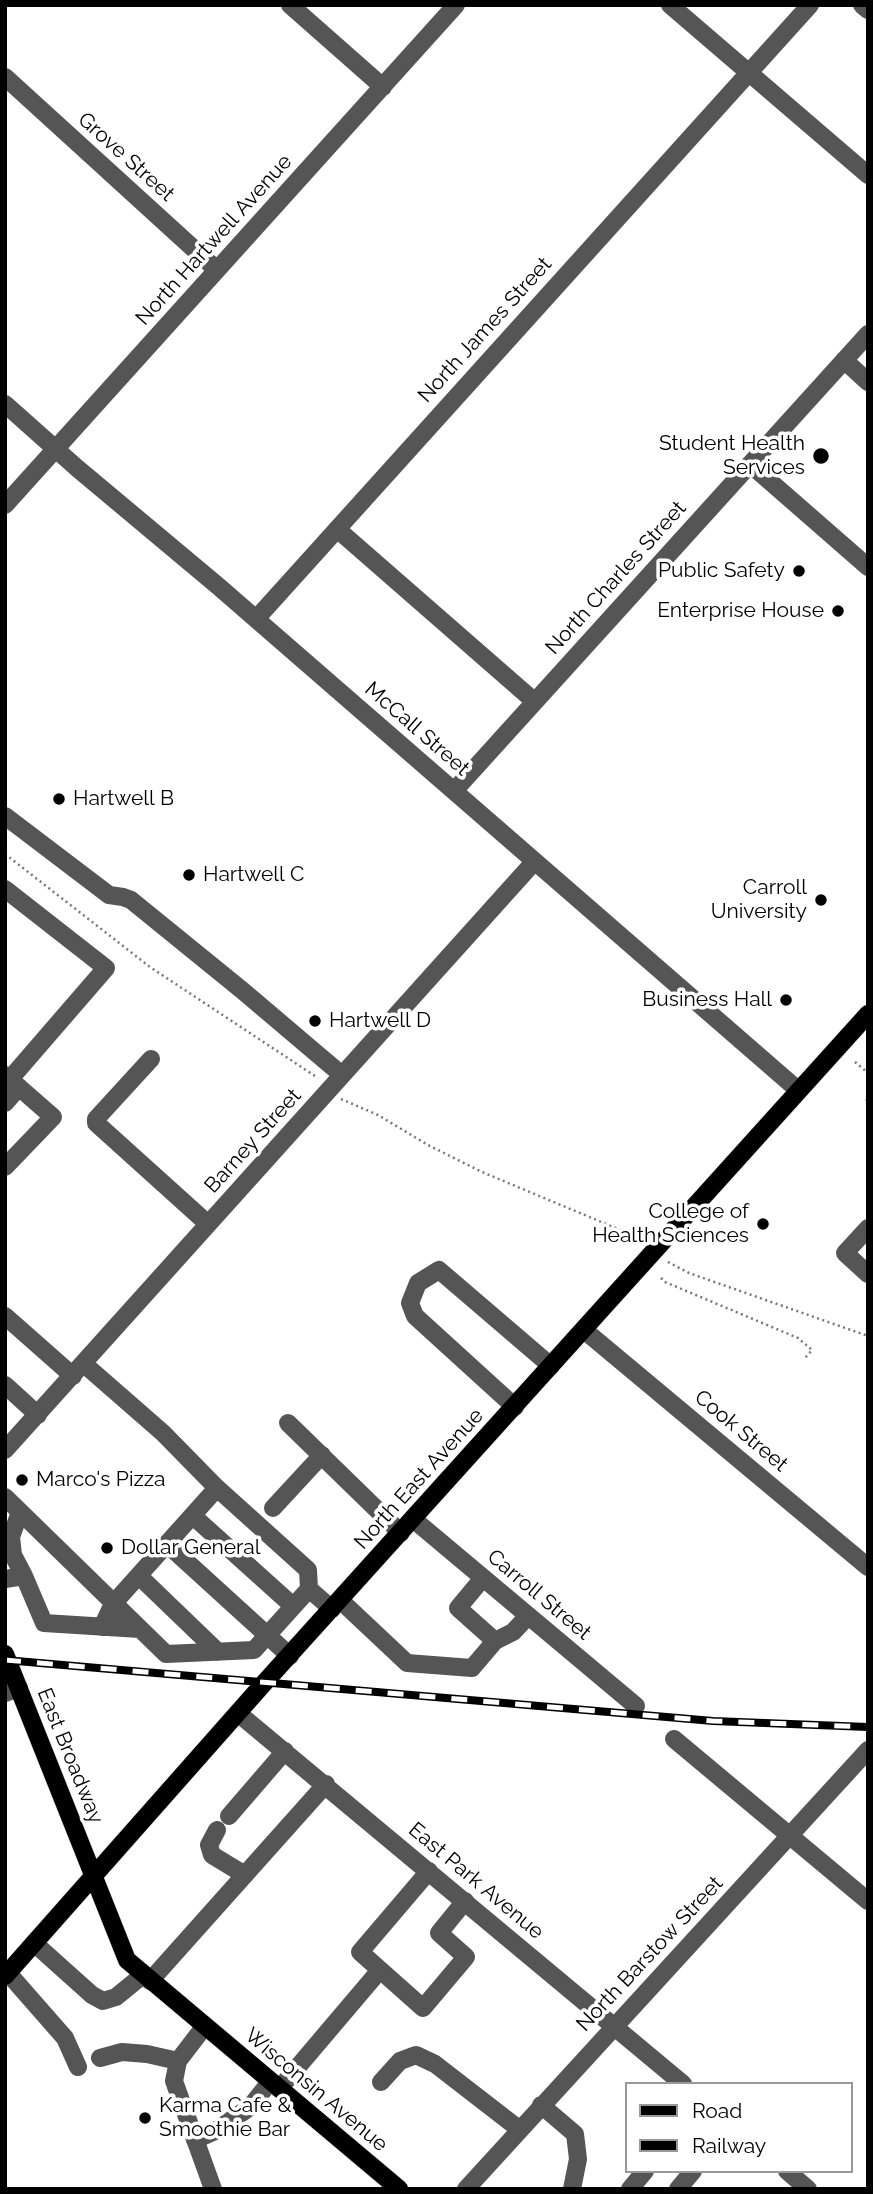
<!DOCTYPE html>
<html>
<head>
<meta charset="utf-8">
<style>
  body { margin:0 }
  #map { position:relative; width:873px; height:2194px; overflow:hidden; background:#fff; font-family:Raleway,sans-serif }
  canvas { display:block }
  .frame { position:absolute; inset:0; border:7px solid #000; pointer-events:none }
  .legend { position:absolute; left:625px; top:2082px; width:228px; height:91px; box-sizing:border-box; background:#fff; border:2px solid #999; margin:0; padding:9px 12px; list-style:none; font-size:21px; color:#000 }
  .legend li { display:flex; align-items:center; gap:14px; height:35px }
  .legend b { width:35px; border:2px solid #999 }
</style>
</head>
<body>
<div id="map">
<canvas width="873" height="2194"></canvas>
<div class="frame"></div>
<ul class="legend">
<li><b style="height:9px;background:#000"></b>Road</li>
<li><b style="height:9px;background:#000"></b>Railway</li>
</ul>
</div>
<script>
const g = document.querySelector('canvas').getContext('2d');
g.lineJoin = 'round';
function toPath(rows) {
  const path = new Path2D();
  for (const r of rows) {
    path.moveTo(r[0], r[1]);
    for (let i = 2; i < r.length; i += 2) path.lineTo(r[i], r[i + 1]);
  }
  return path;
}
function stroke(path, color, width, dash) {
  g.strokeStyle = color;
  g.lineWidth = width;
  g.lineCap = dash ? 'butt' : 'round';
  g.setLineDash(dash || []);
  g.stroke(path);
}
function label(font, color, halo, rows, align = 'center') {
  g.font = font + ' Raleway,sans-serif';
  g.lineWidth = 7;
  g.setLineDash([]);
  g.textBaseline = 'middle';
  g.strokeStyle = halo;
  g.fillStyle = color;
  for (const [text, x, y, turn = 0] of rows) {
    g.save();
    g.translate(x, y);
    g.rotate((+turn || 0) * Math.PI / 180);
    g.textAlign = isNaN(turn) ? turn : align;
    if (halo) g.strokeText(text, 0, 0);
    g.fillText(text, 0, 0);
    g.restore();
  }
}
const path = toPath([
  [5,854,150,967,318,1078],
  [855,1062,868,1073],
  [341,1099,378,1115,428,1145,482,1172,642,1239],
  [866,1101,868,1099],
  [668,1262,689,1273,868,1336],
  [661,1278,665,1282,798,1338,812,1350,805,1358]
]);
const minor = toPath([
  [290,5,383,87],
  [670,5,868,175],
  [862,5,868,10],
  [5,77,217,270],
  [844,360,868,382],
  [5,404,77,468,218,586,798,1090],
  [750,464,868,567],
  [5,505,456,5],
  [337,529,534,701],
  [256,619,810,5],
  [454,791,868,334],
  [5,816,109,895,123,897,131,900,243,991,342,1075],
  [5,889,106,968,10,1079],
  [151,1059,96,1119,96,1123,208,1224],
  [5,1075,53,1117,5,1167],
  [5,1103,19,1087],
  [868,1228,845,1253,868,1274],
  [5,1316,73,1376],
  [584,1330,868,1567],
  [84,1364,163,1433,217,1488,308,1570,309,1589],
  [5,1385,38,1415],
  [515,1407,415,1316,410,1303,418,1283,439,1270,551,1366],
  [288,1423,401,1533],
  [5,1450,534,862],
  [5,1497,166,1654,254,1650,309,1589,332,1609],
  [273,1508,322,1455],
  [20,1512,11,1537,13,1555,24,1576],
  [193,1516,293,1606],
  [413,1519,636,1706],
  [167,1544,290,1656],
  [139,1576,218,1652],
  [5,1579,24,1576,44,1623,140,1629],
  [340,1600,407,1663,472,1668,495,1641,458,1608,483,1578],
  [102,1627,113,1604,217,1488],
  [495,1641,513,1632,528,1616],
  [5,1693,19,1688],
  [239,1714,683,2084],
  [674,1739,868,1901],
  [229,1816,285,1751],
  [217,1830,209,1845,212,1855,245,1875],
  [429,1871,360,1952,423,2008,466,1957,439,1933,465,1901],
  [34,1943,92,1995,103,2001,116,1997,143,1975],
  [8,1973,65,2038,78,2067],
  [150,1981,326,1784],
  [204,2027,178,2061,174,2081,213,2189],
  [100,2058,122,2052,147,2054,178,2061],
  [381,2082,400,2061,416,2055,435,2064,519,2129],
  [279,2089,380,1970],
  [541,2105,575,2134,578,2159,572,2189],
  [195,2140,217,2130,250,2107,270,2082],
  [787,2171,808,2189],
  [466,2189,868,1750],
  [630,2189,645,2171],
  [678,2189,693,2171]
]);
const major = toPath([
  [5,1654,127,1960,399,2189],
  [5,1976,265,1682,868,1014]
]);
const rail = toPath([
  [5,1660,713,1721,868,1727]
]);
const markers = [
  [821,456,9,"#000"],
  [799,571,7,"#000"],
  [838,611,7,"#000"],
  [59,799,7,"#000"],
  [189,875,7,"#000"],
  [821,900,7,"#000"],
  [786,1000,7,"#000"],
  [315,1021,7,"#000"],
  [763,1224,7,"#000"],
  [22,1480,7,"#000"],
  [107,1548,7,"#000"],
  [145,2118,7,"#000"]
];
const streetNames = [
  ["Grove Street",126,157,42],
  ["North Hartwell Avenue",214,240,-48],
  ["North James Street",485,330,-48],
  ["North Charles Street",616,578,-48],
  ["McCall Street",417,729,41],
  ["Barney Street",253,1141,-48],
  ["Cook Street",741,1431,40],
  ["North East Avenue",419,1479,-48],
  ["Carroll Street",539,1595,40],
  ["East Broadway",70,1756,68],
  ["East Park Avenue",476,1881,40],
  ["North Barstow Street",650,1954,-47],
  ["Wisconsin Avenue",316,2090,40]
];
const poiNames = [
  ["Student Health",805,444],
  ["Services",805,468],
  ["Public Safety",785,571],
  ["Enterprise House",824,611],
  ["Hartwell B",73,799,"left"],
  ["Hartwell C",203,875,"left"],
  ["Carroll",807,888],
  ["University",807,912],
  ["Business Hall",772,1000],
  ["Hartwell D",329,1021,"left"],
  ["College of",749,1212],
  ["Health Sciences",749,1236],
  ["Marco's Pizza",36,1480,"left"],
  ["Dollar General",121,1548,"left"],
  ["Karma Cafe &",159,2106,"left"],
  ["Smoothie Bar",159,2130,"left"]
];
stroke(major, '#dbdbdb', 19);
stroke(path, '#777', 2.5, [2, 3.5]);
stroke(minor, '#555', 18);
stroke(major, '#000', 18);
stroke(rail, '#000', 8);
stroke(rail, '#fff', 5, [16]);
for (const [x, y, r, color] of markers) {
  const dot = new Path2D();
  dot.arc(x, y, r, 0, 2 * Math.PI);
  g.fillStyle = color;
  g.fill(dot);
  stroke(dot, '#fff', 2.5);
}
label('21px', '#000', '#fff', streetNames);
label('21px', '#000', '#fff', poiNames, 'right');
</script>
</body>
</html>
